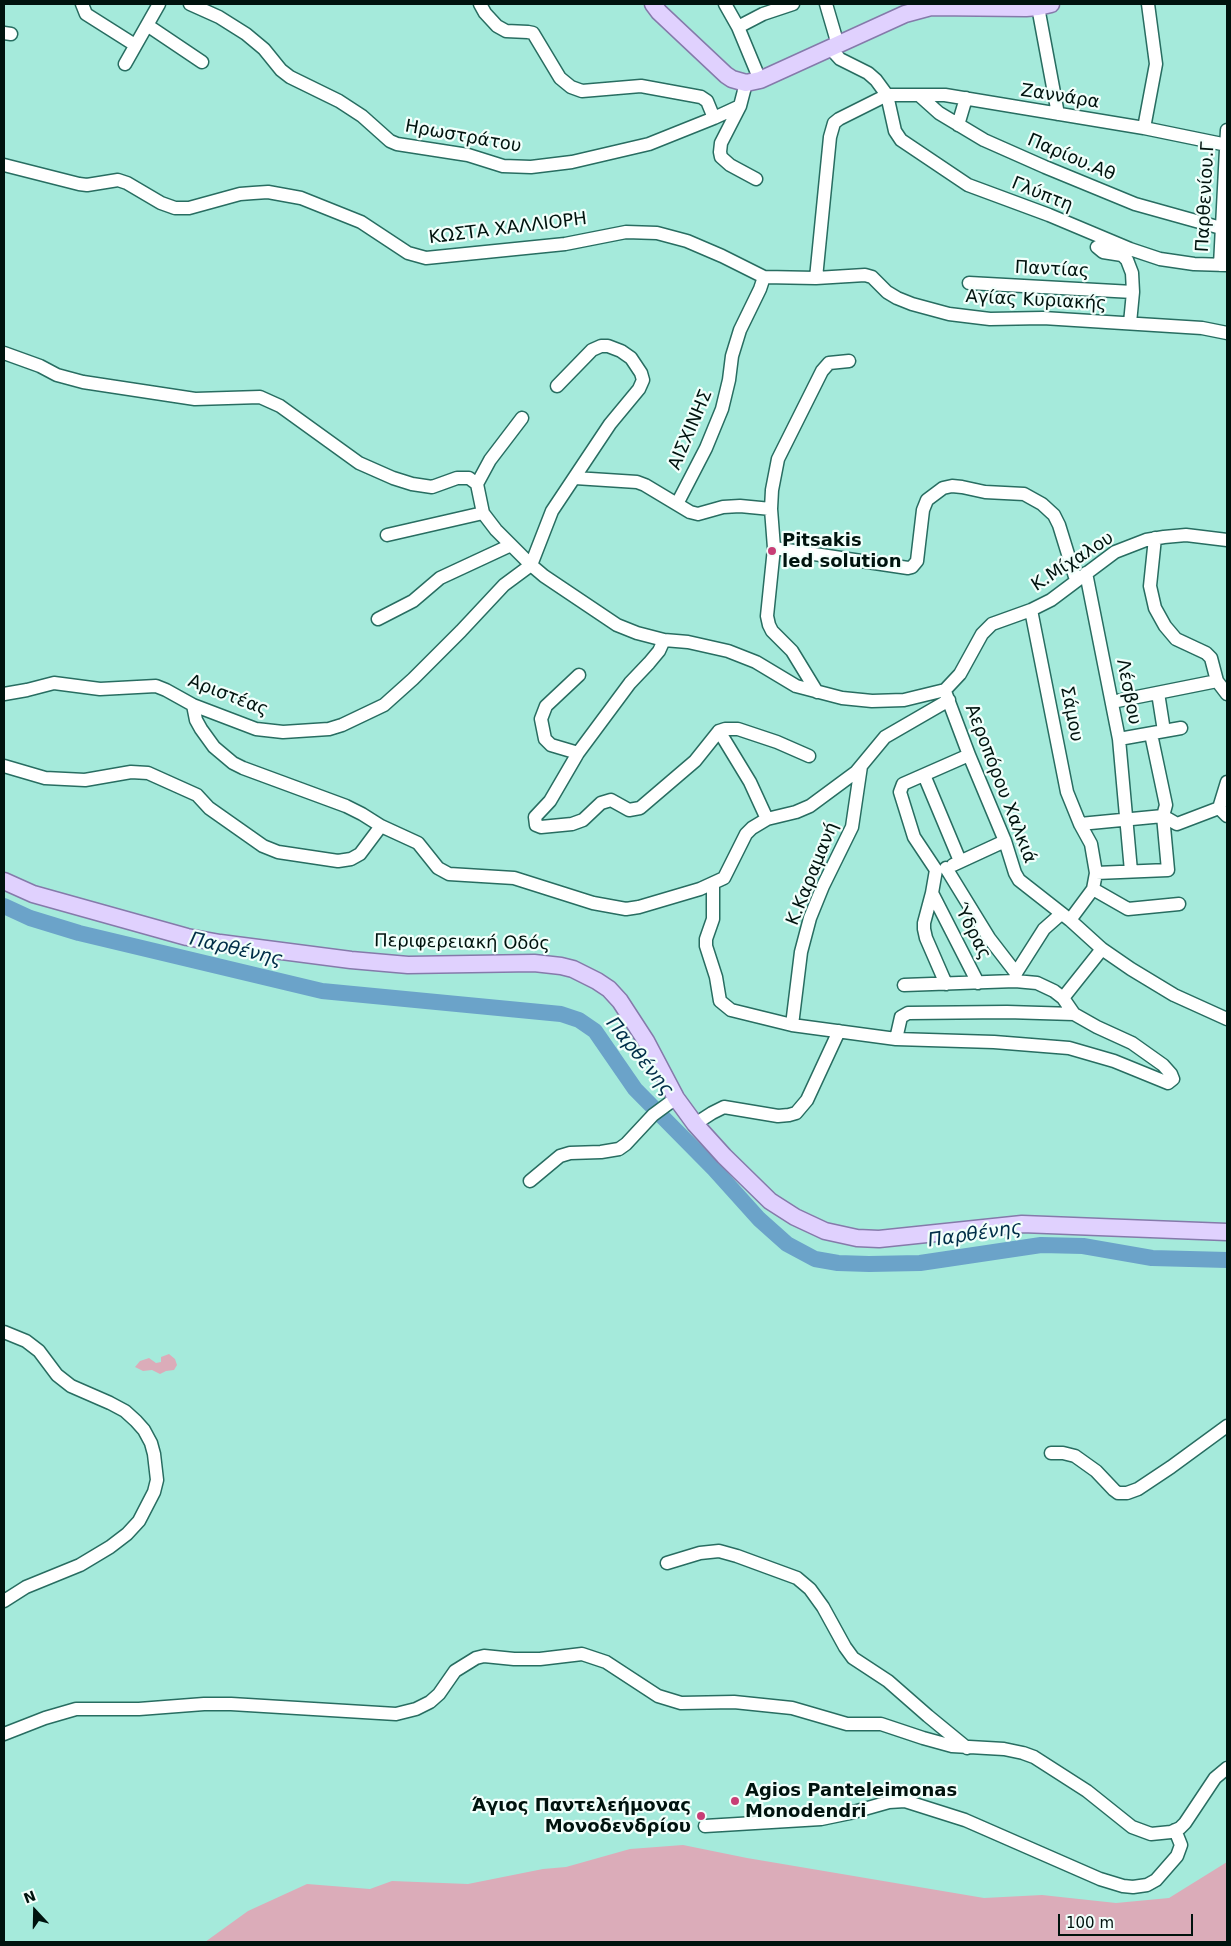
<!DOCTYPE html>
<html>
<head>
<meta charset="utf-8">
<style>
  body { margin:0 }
  #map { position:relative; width:1231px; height:1946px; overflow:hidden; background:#a5eadb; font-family:"DejaVu Sans",sans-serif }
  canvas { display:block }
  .frame { position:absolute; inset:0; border:5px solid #00130e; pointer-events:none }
  .north { position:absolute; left:10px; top:1886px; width:50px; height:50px; -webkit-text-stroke:4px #f1fffb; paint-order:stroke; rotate:339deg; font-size:14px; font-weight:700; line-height:20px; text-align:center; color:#00130e }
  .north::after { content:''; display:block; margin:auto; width:18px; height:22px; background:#00130e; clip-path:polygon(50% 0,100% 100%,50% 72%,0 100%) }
  .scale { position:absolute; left:1058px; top:1914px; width:135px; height:22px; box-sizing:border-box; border:2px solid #00130e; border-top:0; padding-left:6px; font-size:15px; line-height:18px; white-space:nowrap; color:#00130e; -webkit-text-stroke:4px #f1fffb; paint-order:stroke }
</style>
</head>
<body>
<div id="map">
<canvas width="1231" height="1946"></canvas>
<div class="frame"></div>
<div class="north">N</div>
<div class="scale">100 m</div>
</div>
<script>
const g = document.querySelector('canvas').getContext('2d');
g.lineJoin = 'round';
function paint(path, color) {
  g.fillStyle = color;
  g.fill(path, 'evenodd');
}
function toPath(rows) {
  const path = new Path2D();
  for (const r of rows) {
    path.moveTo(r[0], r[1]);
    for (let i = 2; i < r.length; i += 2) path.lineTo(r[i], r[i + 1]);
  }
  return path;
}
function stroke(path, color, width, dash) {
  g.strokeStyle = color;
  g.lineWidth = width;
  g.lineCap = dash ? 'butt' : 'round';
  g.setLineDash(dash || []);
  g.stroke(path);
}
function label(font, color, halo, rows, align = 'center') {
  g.font = font + ' "DejaVu Sans",sans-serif';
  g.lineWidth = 4.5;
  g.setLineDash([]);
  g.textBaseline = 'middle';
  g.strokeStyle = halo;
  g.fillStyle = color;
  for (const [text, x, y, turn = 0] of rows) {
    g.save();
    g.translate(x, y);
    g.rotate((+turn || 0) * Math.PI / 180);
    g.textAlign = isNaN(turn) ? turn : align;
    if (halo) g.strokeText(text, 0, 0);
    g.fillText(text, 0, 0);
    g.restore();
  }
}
const green = toPath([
  [169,1354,175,1359,177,1365,174,1370,166,1371,160,1374,152,1370,143,1371,135,1367,140,1361,149,1358,156,1363,161,1362,161,1357],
  [683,1845,747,1858,984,1898,1042,1895,1116,1903,1169,1898,1227,1862,1227,1942,205,1942,248,1911,307,1884,370,1889,392,1881,468,1884,543,1869,566,1867,630,1849]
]);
const river = toPath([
  [4,906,30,918,79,933,322,991,561,1014,579,1020,595,1031,635,1089,714,1169,759,1219,787,1244,815,1259,838,1263,869,1264,920,1263,1041,1245,1083,1246,1152,1258,1227,1260]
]);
const minor = toPath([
  [82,4,86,14,135,45],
  [190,4,219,17,246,34,264,49,281,70,290,77,339,101,362,116,390,141,397,144,468,155,503,166,531,167,572,162,649,144,714,118,740,106],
  [480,4,485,13,497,26,506,31,528,32,533,33,560,78,571,87,582,91,641,86,701,97,707,101,714,118],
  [725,4,738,27,760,80],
  [826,4,838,45],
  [1038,7,1058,114],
  [147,25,202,62],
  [738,27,763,14,793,4],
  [4,33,11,34],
  [830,48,840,59,868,73,876,80,887,95,895,131,901,140,968,185,1049,215,1130,249,1160,259,1194,264,1227,265],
  [125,64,159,4],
  [746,83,740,106,721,143,720,152,721,157,730,165,756,179],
  [920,96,939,113,984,140,1045,167,1135,204,1221,228],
  [958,125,966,98],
  [1144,128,1156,64,1148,4],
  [4,165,79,184,87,185,118,180,127,183,161,203,175,208,189,208,240,194,253,193,268,192,301,198,361,222,408,253,426,258,565,244,626,232,657,233,687,241,722,256,764,277,816,278,865,275,872,277,887,292,897,298,912,304,949,314,990,319,1043,318,1202,328,1227,333],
  [1115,247,1101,245,1097,247,1103,252,1122,255,1127,260,1132,273,1133,292,1130,323],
  [1220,265,1227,130],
  [816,278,830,137,834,123,839,119,887,95,945,95,1144,128,1227,145],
  [969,283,1133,292],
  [4,353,40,366,57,375,83,382,195,399,260,397,280,406,359,463,393,478,412,484,432,487,457,478,469,478,477,484,483,513,496,530,531,565,544,576,617,625,637,633,664,640,688,642,728,651,756,662,796,686,842,698,872,701,904,700,945,690,960,674,982,634,992,624,1031,610,1051,600,1115,552,1146,540,1164,537,1186,535,1227,540],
  [575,478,637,482,645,485,690,512,698,514,723,507,740,506,771,509],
  [477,484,490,460,522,418],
  [677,504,706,448,722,409,729,380,732,356,740,330,760,289,764,277],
  [387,535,483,513],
  [1155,538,1150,586,1155,608,1165,626,1176,639,1206,653,1211,658,1217,681,1227,694],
  [774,548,908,568,912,567,917,561,923,510,927,500,943,488,952,486,962,487,985,492,1024,494,1042,504,1054,515,1059,525,1076,580],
  [531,565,552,511,610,424,639,389,643,380,641,373,631,358,621,351,608,346,601,346,592,350,557,386],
  [1086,573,1119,739,1131,871],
  [1031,610,1067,792,1080,824,1091,844,1096,873,1093,889,1070,920],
  [378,619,413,601,440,578,511,545],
  [664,640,659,651,649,663,630,683,578,753,550,801,535,817,536,825,541,827,572,824,583,820,601,803,611,800,629,810,640,808,695,761,719,731],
  [817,692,792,651,772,631,769,625,767,616,774,548,771,509,772,490,778,459,822,371,829,363,849,361],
  [1158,693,1164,731],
  [4,694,27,690,54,683,100,689,156,686,166,690,193,705,256,729,283,732,329,729,342,725,384,705,413,679,461,631,504,585,531,565],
  [946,694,969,755,1005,841,1015,873,1019,880,1070,920,1102,949,1131,969,1174,995,1227,1019],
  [1112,702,1217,681],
  [193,705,196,720,201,729,214,747,233,763,243,768,346,806,362,814,381,826],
  [1119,739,1181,728],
  [578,753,551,745,545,739,541,719,546,706,579,675],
  [969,755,903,784,900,792,914,837,936,870,932,893,978,983],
  [4,766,45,778,85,780,131,772,148,773,197,795,209,808,263,846,278,852,338,861,351,859,360,854,381,826,418,843,438,868,449,874,514,878,593,903,626,909,639,907,700,889,724,878,746,834,752,828,767,819,796,812,810,806,856,772,885,737,949,700],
  [924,775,960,861],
  [1227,782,1219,808,1227,816],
  [1163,816,1177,824,1219,808],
  [767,819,750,782,719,731,725,729,738,729,777,742,809,756],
  [1080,824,1163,816],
  [953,865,1005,841],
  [946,868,989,938,1016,973,1015,981],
  [1096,873,1168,870,1163,816,1166,805,1151,734],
  [713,884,713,919,706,939,706,946,716,977,720,1001,731,1010,792,1025,896,1039,901,1017,908,1013,1007,1012,1074,1014,1097,1027,1132,1043,1163,1065,1171,1074,1173,1079,1168,1083,1114,1061,1069,1048,994,1042,896,1039],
  [1093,889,1128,909,1179,904],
  [932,893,924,923,924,929,926,938,946,984],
  [1016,973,1044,929,1061,914],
  [904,985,1015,981,1037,983,1054,991,1063,998,1074,1014],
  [1063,998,1102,949],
  [792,1025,801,952,810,918,823,886,852,827,861,766],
  [695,1124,712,1113,724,1107,778,1116,789,1115,796,1113,807,1100,839,1031],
  [530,1181,560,1156,570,1153,601,1152,619,1149,626,1144,653,1115,676,1098],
  [4,1332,26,1341,39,1351,57,1375,71,1386,110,1403,125,1411,136,1421,144,1430,151,1443,154,1454,157,1480,154,1492,139,1521,127,1534,110,1547,80,1565,26,1587,4,1601],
  [1051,1453,1063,1453,1075,1456,1096,1471,1114,1490,1118,1493,1127,1493,1138,1489,1171,1467,1227,1426],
  [667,1563,700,1553,719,1551,737,1556,797,1578,810,1589,823,1607,845,1647,853,1658,888,1681,928,1716,967,1748],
  [4,1734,45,1718,76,1709,139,1709,204,1704,231,1704,396,1714,416,1709,430,1702,439,1694,455,1671,476,1658,484,1656,514,1659,540,1659,582,1654,606,1662,658,1696,681,1703,734,1702,792,1708,847,1724,881,1724,923,1738,952,1746,1004,1749,1023,1753,1034,1757,1087,1791,1132,1827,1151,1834,1171,1832,1180,1828,1185,1823,1215,1778,1227,1768],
  [705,1826,821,1819,850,1813,889,1802,905,1801,965,1820,1100,1879,1123,1886,1133,1887,1147,1885,1156,1880,1177,1856,1181,1845,1175,1830]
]);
const major = toPath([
  [653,4,659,12,726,75,732,79,746,83,760,80,905,14,931,7,1026,8,1038,7,1051,4],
  [4,881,33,894,187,937,220,943,351,960,408,965,534,963,561,966,573,969,597,981,609,989,620,1001,646,1041,676,1098,695,1124,724,1156,770,1201,795,1217,825,1231,857,1238,879,1239,1022,1224,1227,1232]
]);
const markers = [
  [772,551,5,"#c83e76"],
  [735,1801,5,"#c83e76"],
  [701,1816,5,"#c83e76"]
];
const streetNames = [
  ["Ζαννάρα",1060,97,9],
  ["Ηρωστράτου",463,137,10],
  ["Παρίου.Αθ",1071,158,23],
  ["Γλύπτη",1042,195,22],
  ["Παρθενίου.Γ",1206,197,-87],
  ["ΚΩΣΤΑ ΧΑΛΛΙΟΡΗ",508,229,-7],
  ["Παντίας",1052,270,3],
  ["Αγίας Κυριακής",1036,301,3],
  ["ΑΙΣΧΙΝΗΣ",691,430,-67],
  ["Κ.Μίχαλου",1073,562,-33],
  ["Λέσβου",1128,692,79],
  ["Αριστέας",228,696,21],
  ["Σάμου",1071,714,79],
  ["Αεροπόρου Χαλκιά",1000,784,69],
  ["Κ.Καραμανή",813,874,-68],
  ["Ύδρας",972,932,63],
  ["Περιφερειακή Οδός",462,943,1]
];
const poiNames = [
  ["Pitsakis",782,541],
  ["led solution",782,562],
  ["Agios Panteleimonas",745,1791],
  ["Monodendri",745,1812],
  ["Άγιος Παντελεήμονας",691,1806,"right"],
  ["Μονοδενδρίου",691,1827,"right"]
];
const waterNames = [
  ["Παρθένης",236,950,13],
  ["Παρθένης",639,1057,51],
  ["Παρθένης",975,1235,-8]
];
paint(green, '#dbacb9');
stroke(river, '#6ba3c9', 16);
stroke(minor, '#286d61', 15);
stroke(major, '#857aaa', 19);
stroke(minor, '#fff', 12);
stroke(major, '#e0d1fe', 16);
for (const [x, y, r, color] of markers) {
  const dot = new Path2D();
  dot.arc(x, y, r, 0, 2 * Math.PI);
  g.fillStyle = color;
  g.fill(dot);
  stroke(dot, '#f1fffb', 2);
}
label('18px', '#00130e', '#f1fffb', streetNames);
label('bold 18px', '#00130e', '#f1fffb', poiNames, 'left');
label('italic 19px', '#002e48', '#f1fffb', waterNames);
</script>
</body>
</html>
